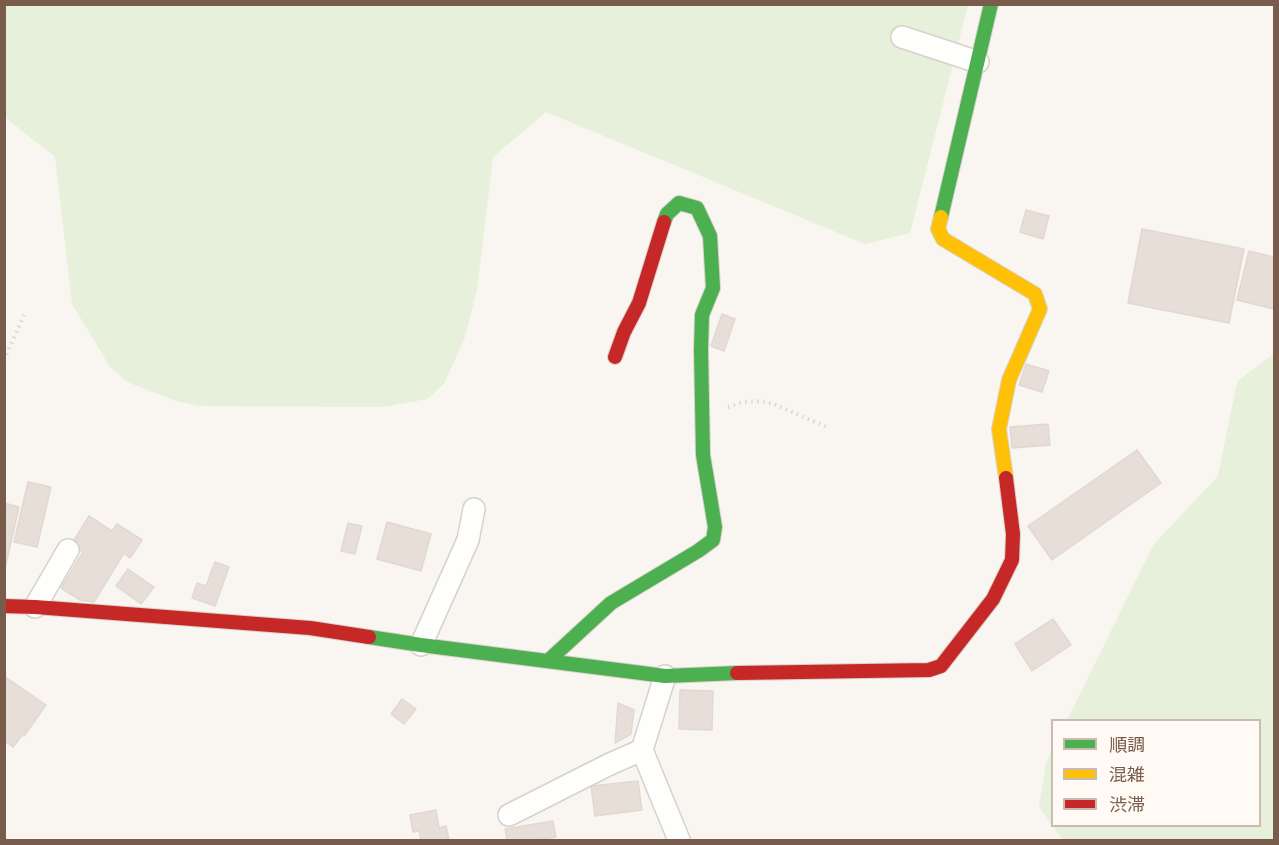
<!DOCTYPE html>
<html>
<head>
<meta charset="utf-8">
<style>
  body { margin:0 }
  #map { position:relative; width:1279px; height:845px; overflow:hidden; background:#f9f5f0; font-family:Jost,"Noto Sans JP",sans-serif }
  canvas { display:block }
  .frame { position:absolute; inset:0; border:6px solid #7a5c4d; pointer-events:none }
  .legend { position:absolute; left:1051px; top:719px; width:210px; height:108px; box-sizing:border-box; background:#fffaf3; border:2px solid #cabbb1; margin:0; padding:8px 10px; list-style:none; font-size:18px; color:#7a5c4d }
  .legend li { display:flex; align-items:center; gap:12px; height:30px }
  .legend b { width:30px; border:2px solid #cabbb1 }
</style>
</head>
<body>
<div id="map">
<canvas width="1279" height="845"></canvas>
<div class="frame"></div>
<ul class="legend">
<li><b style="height:8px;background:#4caf50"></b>順調</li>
<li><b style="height:8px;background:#ffc107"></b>混雑</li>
<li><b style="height:8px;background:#c62828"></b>渋滞</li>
</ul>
</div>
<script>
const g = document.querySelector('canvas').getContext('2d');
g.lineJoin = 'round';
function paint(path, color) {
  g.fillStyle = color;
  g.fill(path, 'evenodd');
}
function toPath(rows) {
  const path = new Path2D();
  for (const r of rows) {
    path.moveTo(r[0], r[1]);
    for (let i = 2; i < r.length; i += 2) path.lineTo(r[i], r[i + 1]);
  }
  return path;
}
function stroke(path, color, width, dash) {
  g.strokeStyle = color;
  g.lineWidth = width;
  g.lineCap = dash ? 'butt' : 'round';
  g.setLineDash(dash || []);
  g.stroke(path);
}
const green = toPath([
  [4,5,968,5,910,233,865,244,546,112,493,157,477,290,465,337,444,384,427,399,383,407,200,406,176,401,127,382,110,367,72,304,55,157,5,117],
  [1274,353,1274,840,1063,840,1039,807,1046,763,1052,749,1052,826,1260,826,1260,720,1067,720,1154,544,1218,476,1237,382]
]);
const building = toPath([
  [1026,210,1049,216,1043,239,1020,232,1026,210],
  [1142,229,1244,249,1229,323,1128,303,1142,229],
  [1249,251,1274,257,1274,309,1237,300,1249,251],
  [722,314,735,319,724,351,711,346,722,314],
  [1026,364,1049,371,1042,392,1019,385,1026,364],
  [1048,424,1050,445,1012,448,1010,427,1048,424],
  [1137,450,1161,483,1052,560,1028,526,1137,450],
  [28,482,51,487,37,547,14,542,28,482],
  [4,503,19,507,4,573,4,503],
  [89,516,112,531,117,524,142,540,130,558,124,553,94,602,80,600,61,588,83,552,71,545,89,516],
  [387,522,431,534,421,571,377,559,387,522],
  [348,523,362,526,355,554,341,551,348,523],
  [215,562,229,567,215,606,192,598,197,583,206,586,215,562],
  [128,569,154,587,141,604,116,586,128,569],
  [1053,619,1071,645,1032,671,1015,644,1053,619],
  [4,676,46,705,24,736,22,735,13,747,5,741,4,743,4,676],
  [680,690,713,691,712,730,679,729,680,690],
  [402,699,416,709,404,724,391,714,402,699],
  [618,703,634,710,631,734,615,743,618,703],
  [638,781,642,810,595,816,591,786,638,781],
  [436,810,439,828,446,826,449,840,421,840,419,831,413,832,410,815,436,810],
  [553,821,556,837,534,840,507,840,505,829,553,821]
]);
const path = toPath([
  [4,360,24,315],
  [728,407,743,402,761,401,774,404,829,428]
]);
const street = toPath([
  [902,37,978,62],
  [35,607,68,550],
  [421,645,468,540,474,509],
  [665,676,642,750,679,840],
  [509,815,610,764,642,750]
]);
const fast = toPath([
  [941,217,991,4],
  [369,637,421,645,665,676,737,673],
  [548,661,611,603,698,551,713,540,715,527,703,455,701,350,702,315,713,288,710,236,697,208,679,203,667,214,664,222]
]);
const slow = toPath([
  [941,217,938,229,943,239,1035,294,1040,309,1009,380,999,429,1006,478]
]);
const jam = toPath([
  [615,357,624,332,639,303,664,222],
  [4,606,35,607,310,628,369,637],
  [737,673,929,670,941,666,993,599,1012,560,1013,534,1006,478]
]);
paint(green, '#e7f0db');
paint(building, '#e6ded7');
stroke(building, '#e2d8d2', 1.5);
stroke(street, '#d7d1cb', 24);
stroke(fast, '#d9d2cb', 16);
stroke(slow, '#d9d2cb', 16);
stroke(jam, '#d9d2cb', 16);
stroke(path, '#dcd5d0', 4, [1.5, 4.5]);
stroke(street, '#fefefd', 21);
stroke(fast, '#4caf50', 14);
stroke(slow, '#ffc107', 14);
stroke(jam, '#c62828', 14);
</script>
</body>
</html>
